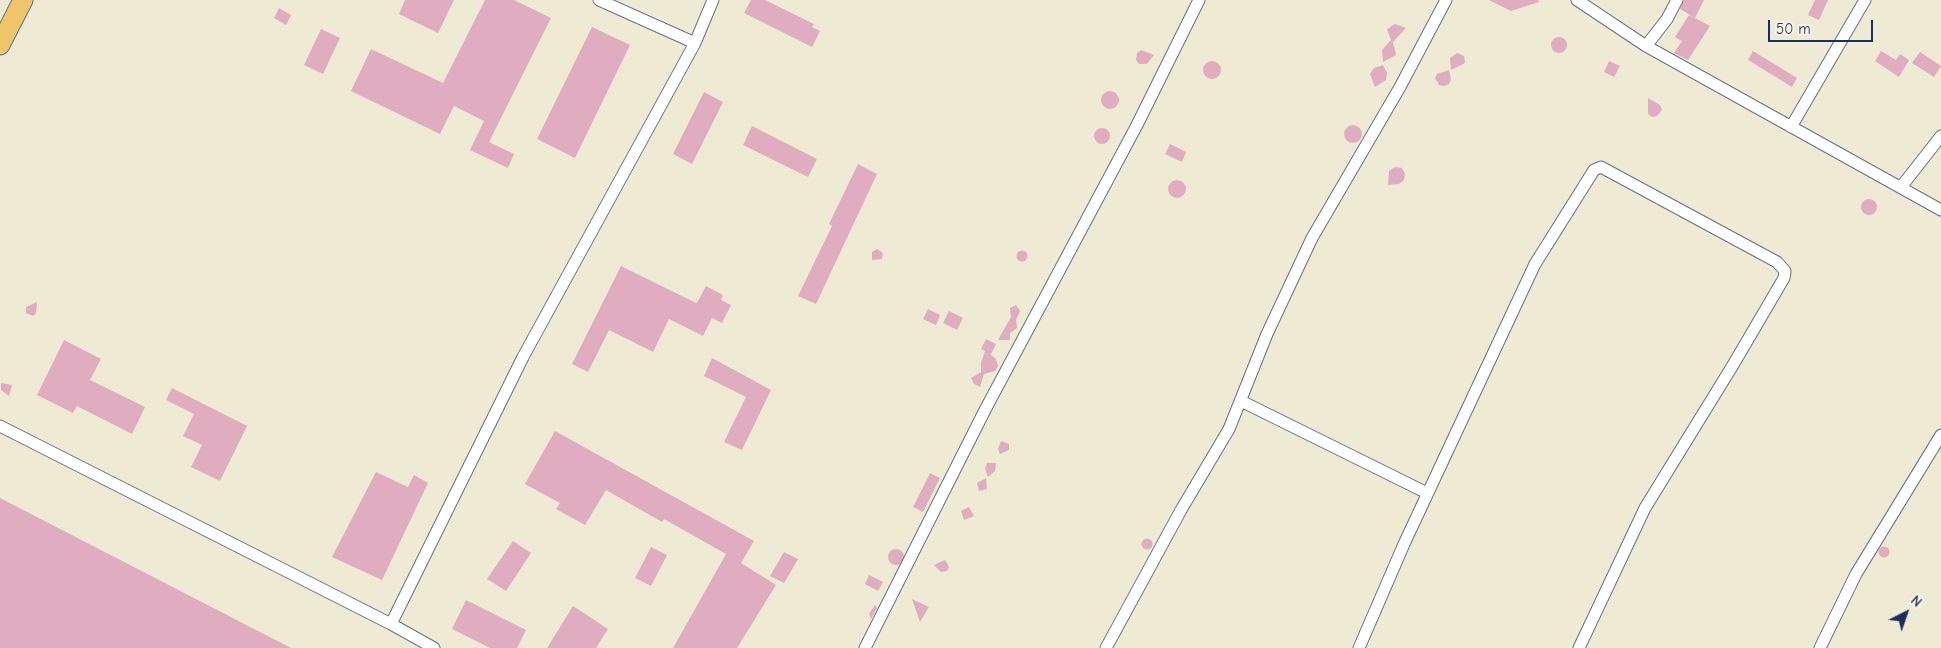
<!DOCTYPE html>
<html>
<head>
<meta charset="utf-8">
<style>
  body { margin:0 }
  #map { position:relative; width:1941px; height:648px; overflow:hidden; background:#efead3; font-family:"Comic Neue",sans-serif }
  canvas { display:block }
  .north { position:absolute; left:1881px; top:588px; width:50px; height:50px; -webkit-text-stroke:4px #f7f3e8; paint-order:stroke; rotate:41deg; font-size:14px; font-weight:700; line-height:20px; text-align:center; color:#1b2f5e }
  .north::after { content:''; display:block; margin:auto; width:18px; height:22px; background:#1b2f5e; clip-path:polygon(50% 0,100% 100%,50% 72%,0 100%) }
  .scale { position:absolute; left:1768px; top:20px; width:105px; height:22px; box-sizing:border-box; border:2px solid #1b2f5e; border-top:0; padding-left:6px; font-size:15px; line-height:18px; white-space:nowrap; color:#1b2f5e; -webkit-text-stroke:4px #f7f3e8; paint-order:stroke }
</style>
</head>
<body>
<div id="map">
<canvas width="1941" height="648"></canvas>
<div class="north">N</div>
<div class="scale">50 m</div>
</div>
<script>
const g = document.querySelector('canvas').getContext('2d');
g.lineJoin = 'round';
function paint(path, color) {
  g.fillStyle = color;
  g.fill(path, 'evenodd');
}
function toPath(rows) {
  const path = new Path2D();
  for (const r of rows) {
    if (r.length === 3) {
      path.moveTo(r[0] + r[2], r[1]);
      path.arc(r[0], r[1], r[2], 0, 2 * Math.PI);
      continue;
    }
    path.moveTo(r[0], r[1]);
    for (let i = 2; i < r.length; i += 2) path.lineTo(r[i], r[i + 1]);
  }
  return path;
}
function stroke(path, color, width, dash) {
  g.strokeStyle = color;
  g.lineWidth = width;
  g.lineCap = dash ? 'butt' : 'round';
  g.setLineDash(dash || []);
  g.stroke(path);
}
const building = toPath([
  [405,0,454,0,438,33,399,14],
  [485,0,514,0,551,18,489,142,514,154,508,168,470,150,484,121,454,106,440,134,351,91,371,49,443,83],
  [751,0,765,0,814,24,812,27,820,31,812,47,744,13],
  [1489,0,1538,0,1539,2,1511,11],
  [1684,0,1704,0,1695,18,1680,9],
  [1815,0,1828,0,1819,20,1808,15],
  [279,8,291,15,286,25,274,18],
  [1689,15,1710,26,1688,60,1674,53,1682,41,1675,37],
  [1395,24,1406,28,1393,42,1396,55,1383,62,1382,50,1391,40,1387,29],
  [592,27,630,45,575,158,537,139],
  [321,29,340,38,323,74,304,65],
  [1559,45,8],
  [1141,50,1154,55,1147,64,1139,64,1136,60,1137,53],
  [1753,51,1797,78,1792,87,1748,60],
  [1881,51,1896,60,1900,54,1909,60,1899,77,1875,61],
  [1920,52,1941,66,1934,77,1912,63],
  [1457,53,1464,56,1465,63,1451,70,1450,58],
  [1609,61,1620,66,1614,77,1604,72],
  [1212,70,9],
  [1383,65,1387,73,1386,80,1375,87,1370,74,1374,68],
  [1449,70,1451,79,1449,84,1444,86,1439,85,1435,78,1437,74],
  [1110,100,9],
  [704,92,723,102,692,164,673,154],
  [1648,98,1660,105,1662,110,1657,116,1652,117,1648,114],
  [1353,134,9],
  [752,126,817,159,808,177,743,145],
  [1102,136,8],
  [1170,144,1186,152,1182,162,1165,154],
  [858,164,877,174,816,304,798,296,832,226,829,224],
  [1395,167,1402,168,1405,174,1404,180,1399,184,1388,185,1389,171],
  [1177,189,9],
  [1869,207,8],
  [877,249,883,253,882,259,872,260,872,252],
  [1022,256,5.5],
  [621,266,694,302,697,303,706,286,723,295,721,300,731,305,722,323,712,318,703,336,669,319,653,352,609,330,588,372,572,364],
  [37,302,36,313,33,316,26,313,26,307],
  [1016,305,1020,311,1016,320,1017,328,1010,333,1010,340,998,340,1011,317,1010,308],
  [928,309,940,315,936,325,923,319],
  [949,311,963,318,957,330,943,323],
  [986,339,996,344,991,354,989,353,996,359,998,366,995,371,984,374,980,387,974,384,971,378,981,372,981,363,985,351,981,349],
  [64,340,101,359,90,380,145,407,132,434,77,406,73,413,37,395],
  [712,358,771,390,742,450,724,442,746,397,704,376],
  [1,383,12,385,9,396,1,390],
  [172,388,247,426,220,481,191,467,202,445,183,436,194,414,166,400],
  [555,431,754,541,741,563,776,585,737,648,673,648,726,554,664,519,662,522,606,490,585,525,556,509,560,503,525,484],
  [1001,441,1009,444,1009,450,1000,454,998,449],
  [987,463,996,463,995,471,988,477,985,469],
  [376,472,408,487,414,475,428,483,382,580,332,557],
  [930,473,940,478,923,512,913,507],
  [986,478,987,489,979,491,977,483],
  [0,498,291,648,0,648],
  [969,507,974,516,964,520,961,511],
  [1147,544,5.5],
  [513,541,531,553,506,591,487,579],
  [1884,552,5.5],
  [651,547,667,555,651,586,635,578],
  [896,557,8],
  [784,552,798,559,784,583,770,576],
  [945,560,949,567,947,571,941,572,934,565],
  [869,575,883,582,878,591,865,584],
  [912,599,929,607,920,622],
  [466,600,526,630,517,648,490,648,452,629],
  [875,605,877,608,871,619,869,614],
  [573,606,608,629,596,648,547,648]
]);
const minor = toPath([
  [599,0,695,43],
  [1577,0,1646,46,1941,210],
  [1646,46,1667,19,1677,0],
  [1791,127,1865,0],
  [1901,187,1941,136],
  [1241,401,1427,493],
  [0,426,391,624,434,648],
  [391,624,523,357,695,43,713,0],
  [865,648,985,410,1137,125,1199,0],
  [1106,648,1181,510,1229,429,1267,334,1312,238,1400,87,1446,0],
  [1359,648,1404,544,1535,264,1594,170,1601,167,1777,262,1785,271,1784,278,1733,365,1645,508,1579,648],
  [1820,648,1856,574,1941,435]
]);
const trunk = toPath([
  [0,45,23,0]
]);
paint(building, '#e0adc0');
stroke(minor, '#657087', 13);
stroke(trunk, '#657087', 21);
stroke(minor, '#fff', 11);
stroke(trunk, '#eec569', 19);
</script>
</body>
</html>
